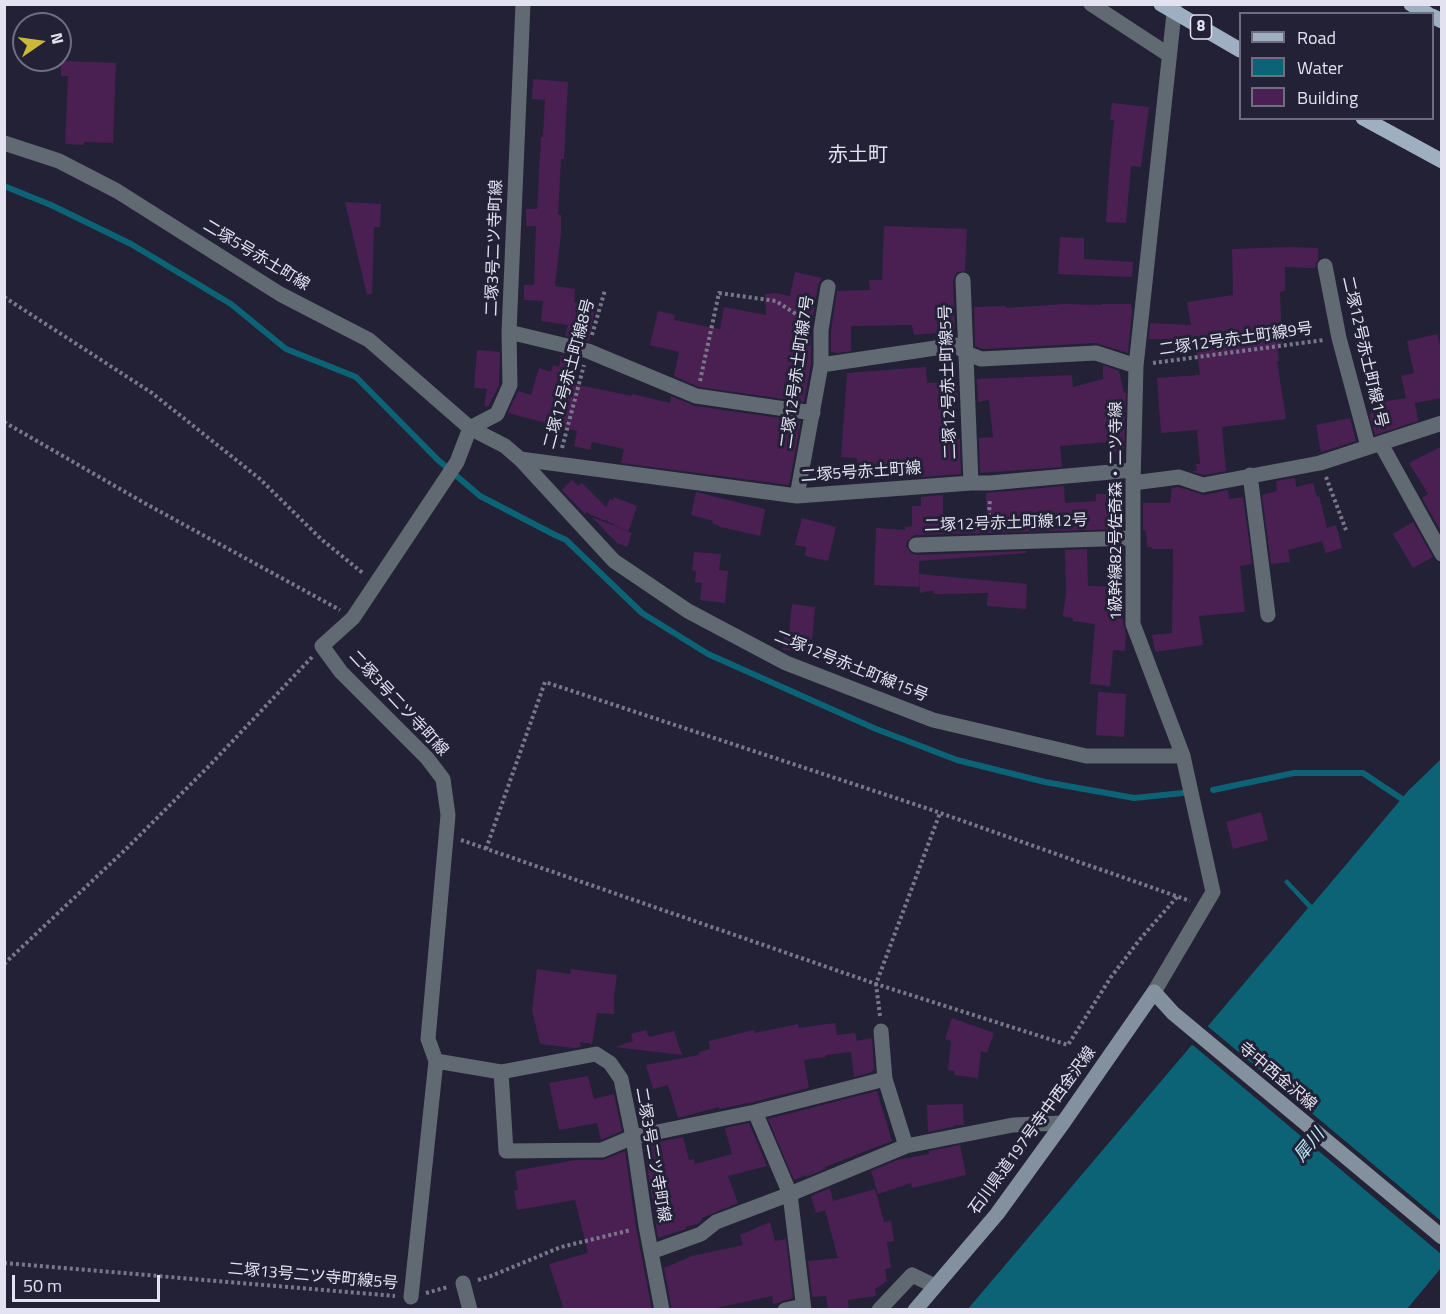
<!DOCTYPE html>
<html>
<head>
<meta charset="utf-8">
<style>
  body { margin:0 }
  #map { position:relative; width:1446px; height:1314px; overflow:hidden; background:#222136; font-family:"Titillium Web",sans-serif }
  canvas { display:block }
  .frame { position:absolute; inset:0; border:6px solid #e2e2f0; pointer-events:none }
  .legend { position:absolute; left:1239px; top:12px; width:195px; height:108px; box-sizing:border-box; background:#222136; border:2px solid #6f6e80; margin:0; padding:8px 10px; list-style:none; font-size:18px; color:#e2e2f0 }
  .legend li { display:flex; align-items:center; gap:12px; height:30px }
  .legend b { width:30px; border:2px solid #6f6e80 }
  .north { position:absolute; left:12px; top:12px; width:60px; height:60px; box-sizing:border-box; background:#222136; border:2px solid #6f6e80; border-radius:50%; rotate:77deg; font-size:16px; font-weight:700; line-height:24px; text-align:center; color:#e2e2f0 }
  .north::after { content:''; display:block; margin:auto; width:21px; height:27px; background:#cdb938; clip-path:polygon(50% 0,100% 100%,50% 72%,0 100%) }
  .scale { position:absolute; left:12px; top:1275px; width:148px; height:27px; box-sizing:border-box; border:3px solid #e2e2f0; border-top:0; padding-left:8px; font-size:18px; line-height:21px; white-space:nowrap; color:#e2e2f0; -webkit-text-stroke:4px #222136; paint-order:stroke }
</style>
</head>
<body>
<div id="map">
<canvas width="1446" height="1314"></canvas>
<div class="frame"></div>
<ul class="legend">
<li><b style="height:8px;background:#9eafc2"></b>Road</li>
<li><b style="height:16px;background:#0b6375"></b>Water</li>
<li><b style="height:16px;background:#4a2053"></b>Building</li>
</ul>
<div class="north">N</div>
<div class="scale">50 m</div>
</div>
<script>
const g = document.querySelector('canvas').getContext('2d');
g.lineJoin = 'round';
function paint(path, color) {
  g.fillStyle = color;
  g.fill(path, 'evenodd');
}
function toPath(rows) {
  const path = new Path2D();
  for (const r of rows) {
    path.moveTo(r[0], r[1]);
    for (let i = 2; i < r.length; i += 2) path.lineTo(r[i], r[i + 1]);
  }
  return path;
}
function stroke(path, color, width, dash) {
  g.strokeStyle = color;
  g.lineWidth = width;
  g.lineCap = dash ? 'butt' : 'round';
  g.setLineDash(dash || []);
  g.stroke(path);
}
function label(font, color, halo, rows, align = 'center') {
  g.font = font + ' "Titillium Web","Noto Sans JP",sans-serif';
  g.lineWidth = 6;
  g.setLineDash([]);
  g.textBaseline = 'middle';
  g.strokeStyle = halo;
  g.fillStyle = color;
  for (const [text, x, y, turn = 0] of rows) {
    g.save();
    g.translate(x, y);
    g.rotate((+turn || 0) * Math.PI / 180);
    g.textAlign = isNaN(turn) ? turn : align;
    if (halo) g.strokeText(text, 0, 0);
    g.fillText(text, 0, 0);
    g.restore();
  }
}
const water = toPath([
  [1441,759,1441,1268,1407,1309,967,1310,1308,908,1284,882,1287,879,1312,905,1408,791]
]);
const pier = toPath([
  [1205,1024,1441,1221,1441,1254,1194,1046,1189,1044]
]);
const stream = toPath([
  [4,186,51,205,131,244,231,304,286,349,356,377,438,460,480,496,555,535,566,540,642,613,708,654,876,729,957,760,1045,782,1134,798,1183,793],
  [1213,790,1294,773,1363,773,1408,803]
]);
const building = toPath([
  [61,61,116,63,113,143,84,142,84,145,65,144,68,76,61,76],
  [533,79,568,82,564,159,561,159,558,215,561,215,561,233,555,286,575,289,574,302,595,306,589,341,565,336,568,325,541,321,543,301,524,300,524,285,534,285,536,226,526,226,526,209,537,209,541,137,543,137,545,100,532,99],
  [1112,103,1149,107,1141,167,1131,166,1126,223,1106,222,1109,173,1114,120,1110,120],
  [345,202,381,204,380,227,374,227,372,294,367,295],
  [884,226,967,229,965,271,957,272,953,280,955,335,936,338,936,333,914,335,912,325,851,326,851,351,839,353,831,352,831,331,837,291,870,290,869,280,882,280],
  [1060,237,1084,238,1084,259,1133,262,1132,277,1058,274],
  [1288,247,1318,248,1318,260,1316,263,1315,268,1285,267,1285,291,1280,292,1282,344,1277,345,1279,361,1277,361,1286,419,1222,427,1226,471,1204,475,1191,471,1197,471,1196,464,1200,464,1197,430,1161,433,1157,378,1200,375,1195,339,1149,339,1150,323,1191,325,1187,302,1233,295,1232,249],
  [795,272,822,278,818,285,811,329,811,364,804,402,699,387,674,376,679,352,650,345,658,311,675,315,674,320,720,329,724,307,766,315,765,294,775,293,790,296],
  [1065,304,1102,305,1102,304,1131,304,1132,311,1128,353,1096,343,983,349,975,346,974,307,1006,306,1006,308],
  [1437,334,1442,353,1442,398,1415,403,1418,421,1375,435,1369,414,1371,414,1370,404,1406,398,1401,376,1414,373,1407,341],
  [477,350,500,352,499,385,488,407,484,406,487,389,474,388],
  [561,355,576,358,569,383,632,396,632,394,670,403,671,396,695,406,801,421,789,485,621,463,624,449,592,442,590,450,574,446,577,431,508,413,518,391,531,395,539,368,551,372,553,365,559,367],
  [1103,365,1119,371,1124,393,1126,392,1124,451,1110,452,1110,442,1060,446,1062,467,980,473,979,438,993,437,989,400,978,402,977,379,1072,375,1073,387,1103,379],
  [926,367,927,383,957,382,958,403,955,404,957,439,960,439,961,474,919,477,918,466,889,467,889,464,857,466,857,458,841,457,847,373],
  [1350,418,1356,441,1321,452,1316,425],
  [1442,446,1442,533,1422,498,1428,494,1409,463],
  [1295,478,1296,487,1313,483,1317,497,1319,496,1327,528,1336,525,1342,548,1326,553,1322,541,1288,550,1290,562,1271,564,1262,495,1277,491,1276,481],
  [572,480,578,486,582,483,606,507,610,499,613,500,614,497,637,506,629,530,628,531,613,525,614,524,591,515,587,512,585,514,562,490],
  [1064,486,1065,503,1096,501,1096,494,1123,494,1123,529,915,535,908,540,906,546,911,553,916,555,1026,551,1026,553,919,561,919,587,874,585,876,528,905,530,905,527,912,526,912,506,921,506,921,497,943,495,943,518,987,516,986,493],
  [1178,487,1204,495,1228,490,1229,499,1243,497,1252,564,1240,566,1245,612,1199,616,1203,645,1155,652,1152,635,1172,633,1173,549,1152,549,1152,547,1147,547,1146,531,1143,530,1143,503,1170,503,1172,488],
  [696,492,765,509,760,536,721,527,712,523,713,521,691,515],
  [592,517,632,533,627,547,617,543],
  [802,518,836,527,828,561,805,556,806,547,795,545],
  [1413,522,1433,557,1413,568,1393,534],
  [1087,549,1088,586,1123,587,1123,624,1126,634,1125,651,1113,650,1110,686,1090,684,1095,624,1073,621,1073,618,1063,616,1066,593,1065,550],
  [694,552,721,554,719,570,728,571,725,603,700,600,702,583,695,582,696,571,692,570],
  [919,574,1027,584,1026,609,987,606,988,593,934,594,933,590,920,593],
  [792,604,815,607,812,640,801,639,800,651,783,650,784,633,789,633],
  [1098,692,1126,694,1124,737,1096,735],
  [1261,812,1268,840,1233,849,1226,822],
  [537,969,570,974,571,969,617,975,614,997,614,1014,597,1013,592,1044,580,1042,581,1047,574,1048,540,1044,532,1010],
  [952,1018,994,1033,987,1053,981,1051,978,1078,954,1075,955,1071,948,1070,951,1041,945,1039],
  [835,1023,837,1035,855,1033,857,1041,872,1038,874,1070,872,1070,872,1072,854,1077,851,1052,826,1055,825,1057,804,1060,809,1088,753,1102,719,1109,719,1107,678,1118,668,1085,653,1089,646,1065,699,1055,699,1052,710,1049,709,1041,754,1030,755,1033,798,1024,798,1028],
  [646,1030,649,1037,674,1031,682,1055,615,1047,633,1041,631,1034],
  [588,1076,594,1099,614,1094,622,1131,601,1140,597,1123,559,1130,549,1083],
  [877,1091,892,1141,825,1167,825,1169,806,1177,806,1175,794,1180,768,1119],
  [963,1104,964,1125,955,1125,956,1126,928,1132,927,1105],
  [749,1123,767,1166,728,1176,738,1203,702,1218,702,1220,698,1224,685,1227,686,1229,658,1238,644,1145,683,1137,689,1160,694,1159,695,1164,732,1154,725,1128],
  [960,1145,966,1175,912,1188,911,1183,878,1194,871,1171,897,1160,929,1154,929,1151],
  [625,1151,636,1227,652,1310,564,1310,549,1264,588,1253,575,1200,517,1210,514,1190,518,1190,515,1171,575,1160,603,1160],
  [830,1188,833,1201,875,1189,884,1222,891,1221,894,1241,887,1242,891,1268,885,1269,887,1281,875,1289,876,1296,848,1300,849,1310,828,1310,826,1296,812,1297,808,1261,838,1258,825,1210,816,1213,811,1196],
  [770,1222,775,1241,786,1239,793,1298,773,1304,772,1296,707,1310,672,1310,664,1268,692,1256,743,1245,740,1235]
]);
const path = toPath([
  [4,297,152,393,260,479,321,539,364,574],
  [592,335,605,290],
  [1153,363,1324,340],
  [700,381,719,293,776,301,805,320],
  [4,422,148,505,340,610],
  [562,448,584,365],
  [1326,477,1346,530],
  [988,528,990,499],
  [461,840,876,984,1068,1045,1111,977,1141,938,1178,896],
  [486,849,545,682,926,808,1190,901],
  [4,964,126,849,210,765,312,657],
  [880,1016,876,984,940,813],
  [4,1263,395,1296],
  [478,1280,491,1276,561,1247,631,1230],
  [426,1293,448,1287]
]);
const minor = toPath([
  [523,4,509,332,510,385,497,414,470,428,457,462,353,618,322,646,341,672,427,758,443,779,448,815,428,1039,436,1061,501,1072,596,1054,610,1063,621,1079,633,1137,646,1226,662,1310],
  [1091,4,1169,55],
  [1325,266,1339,338,1368,446],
  [963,280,971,483],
  [509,332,588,351,696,396,813,413],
  [821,365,956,345,966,353,981,359,1096,353,1136,366],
  [1381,444,1442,554],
  [520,459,797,496,971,483,990,483,1133,470],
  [1250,475,1268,615],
  [1133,483,1179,477,1203,485,1320,463,1442,423],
  [797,496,821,365,821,330,828,287],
  [916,545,1133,538],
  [1154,992,1213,892,1183,756,1133,624,1133,483,1136,366,1175,4],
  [881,1031,885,1079],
  [501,1072,506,1151,602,1150,633,1137,755,1112,885,1079,906,1146,1013,1125,1063,1123],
  [755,1112,790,1194,804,1310],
  [651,1252,701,1234,716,1222,790,1194,906,1146],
  [463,1283,470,1310],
  [411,1297,436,1061],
  [785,1310,803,1306],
  [879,1310,912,1275,935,1286]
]);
const tertiary = toPath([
  [4,143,59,161,117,191,280,294,369,340,470,428,505,446,520,459,614,561,688,611,786,663,933,720,1086,756,1183,756]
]);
const secondary = toPath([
  [915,1310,997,1214,1063,1123,1154,992,1173,1013,1442,1237]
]);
const primary = toPath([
  [1161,4,1240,50],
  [1411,4,1428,14],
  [1432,16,1442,21],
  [1363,118,1442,161]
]);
const shields = [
  [1201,27,21]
];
const shieldNames = [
  ["8",1201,27]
];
const streetNames = [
  ["二塚3号二ツ寺町線",495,248,-88],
  ["二塚5号赤土町線",256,256,31],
  ["二塚12号赤土町線9号",1236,340,-8],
  ["二塚12号赤土町線1号",1364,352,77],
  ["二塚12号赤土町線7号",798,372,-82],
  ["二塚12号赤土町線8号",570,374,-75],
  ["二塚12号赤土町線5号",949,382,-92],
  ["二塚5号赤土町線",861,473,-4],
  ["1級幹線82号佐奇森・二ツ寺線",1117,511,-90],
  ["二塚12号赤土町線12号",1006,524,-2],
  ["二塚12号赤土町線15号",851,667,22],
  ["二塚3号二ツ寺町線",398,704,47],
  ["寺中西金沢線",1277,1077,40],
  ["石川県道197号寺中西金沢線",1033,1131,-54],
  ["二塚3号二ツ寺町線",652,1155,80],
  ["二塚13号二ツ寺町線5号",313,1277,5]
];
const waterNames = [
  ["犀川",1310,1146,-51]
];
const quarterNames = [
  ["赤土町",858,156]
];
paint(water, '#0b6375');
paint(pier, '#222136');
stroke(stream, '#0b6375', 6);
paint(building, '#4a2053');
stroke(path, '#79788a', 4, [3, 3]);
stroke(minor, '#616972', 15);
stroke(tertiary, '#616972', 15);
stroke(secondary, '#83919f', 15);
stroke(primary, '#9eafc2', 15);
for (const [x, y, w] of shields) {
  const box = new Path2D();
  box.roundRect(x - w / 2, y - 12, w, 24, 4.5);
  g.fillStyle = '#222136';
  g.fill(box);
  stroke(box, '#e2e2f0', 1.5);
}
label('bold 15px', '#e2e2f0', null, shieldNames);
label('16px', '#e2e2f0', '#222136', streetNames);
label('italic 18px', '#b9e9f5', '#222136', waterNames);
label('20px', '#e2e2f0', '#222136', quarterNames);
</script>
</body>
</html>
